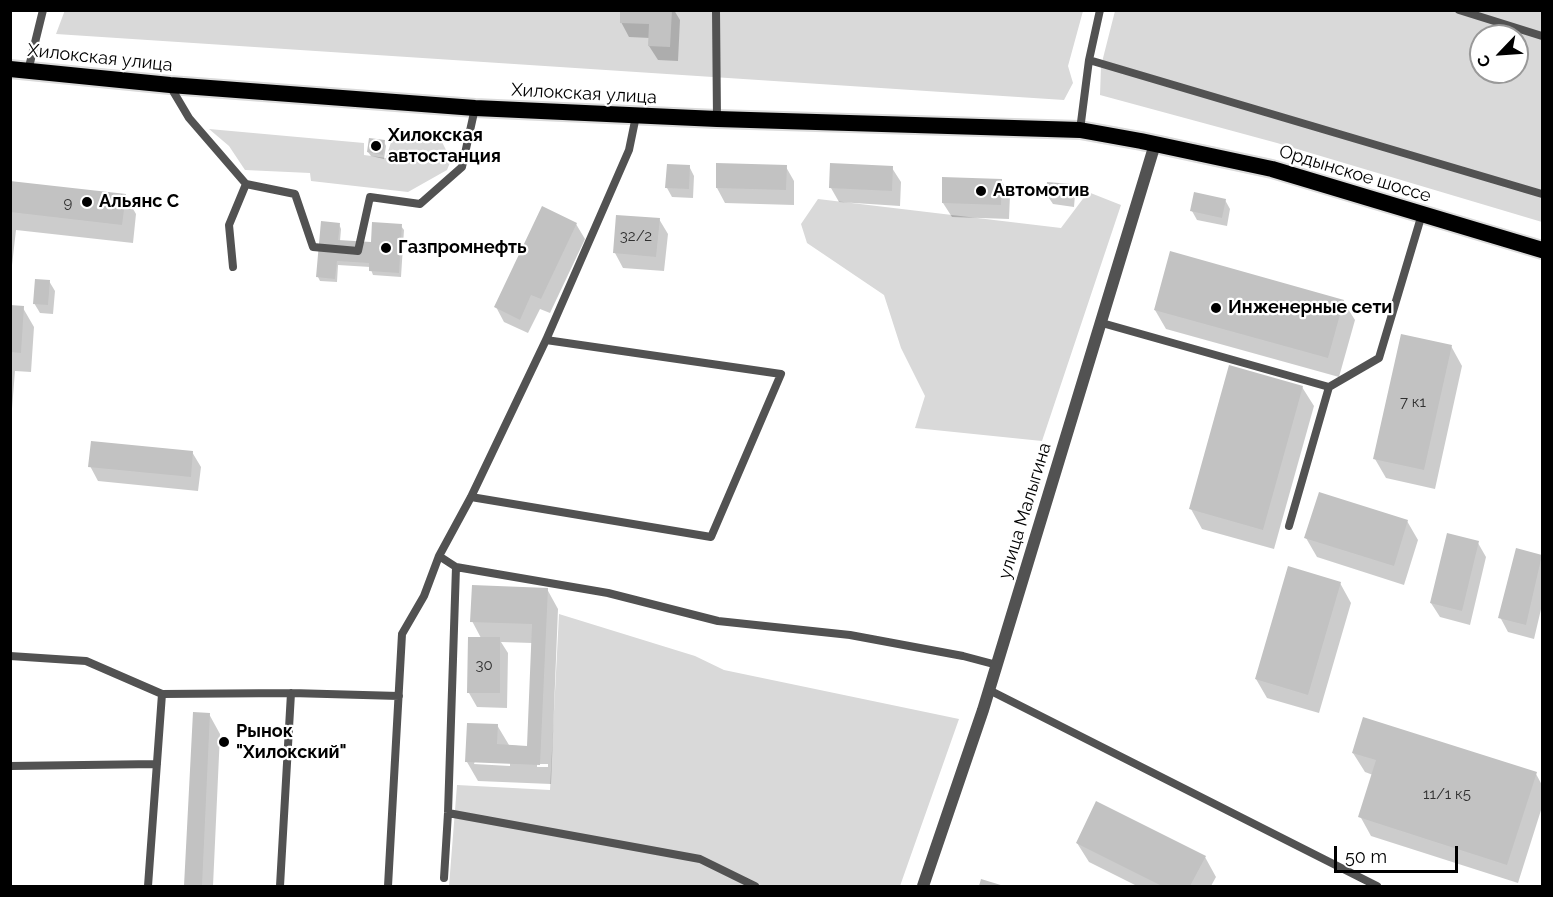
<!DOCTYPE html>
<html>
<head>
<meta charset="utf-8">
<style>
  body { margin:0 }
  #map { position:relative; width:1553px; height:897px; overflow:hidden; background:#fff; font-family:Raleway,sans-serif }
  canvas { display:block }
  .frame { position:absolute; inset:0; border:12px solid #000; pointer-events:none }
  .north { position:absolute; left:1469px; top:24px; width:60px; height:60px; box-sizing:border-box; background:#fff; border:2px solid #999; border-radius:50%; rotate:245deg; font-size:16px; font-weight:700; line-height:24px; text-align:center; color:#000 }
  .north::after { content:''; display:block; margin:auto; width:21px; height:27px; background:#000; clip-path:polygon(50% 0,100% 100%,50% 72%,0 100%) }
  .scale { position:absolute; left:1334px; top:846px; width:124px; height:27px; box-sizing:border-box; border:3px solid #000; border-top:0; padding-left:8px; font-size:18px; line-height:21px; white-space:nowrap; color:#000; -webkit-text-stroke:4px #fff; paint-order:stroke }
</style>
</head>
<body>
<div id="map">
<canvas width="1553" height="897"></canvas>
<div class="frame"></div>
<div class="north">С</div>
<div class="scale">50 m</div>
</div>
<script>
const g = document.querySelector('canvas').getContext('2d');
g.lineJoin = 'round';
function paint(path, color) {
  g.fillStyle = color;
  g.fill(path, 'evenodd');
}
function toPath(rows) {
  const path = new Path2D();
  for (const r of rows) {
    path.moveTo(r[0], r[1]);
    for (let i = 2; i < r.length; i += 2) path.lineTo(r[i], r[i + 1]);
  }
  return path;
}
function stroke(path, color, width, dash) {
  g.strokeStyle = color;
  g.lineWidth = width;
  g.lineCap = dash ? 'butt' : 'round';
  g.setLineDash(dash || []);
  g.stroke(path);
}
function label(font, color, halo, rows, align = 'center') {
  g.font = font + ' Raleway,sans-serif';
  g.lineWidth = 4.5;
  g.setLineDash([]);
  g.textBaseline = 'middle';
  g.strokeStyle = halo;
  g.fillStyle = color;
  for (const [text, x, y, turn = 0] of rows) {
    g.save();
    g.translate(x, y);
    g.rotate((+turn || 0) * Math.PI / 180);
    g.textAlign = isNaN(turn) ? turn : align;
    if (halo) g.strokeText(text, 0, 0);
    g.fillText(text, 0, 0);
    g.restore();
  }
}
const green = toPath([
  [65,10,1083,11,1068,66,1073,83,1064,100,56,34],
  [1115,11,1542,11,1542,222,1277,143,1100,95,1101,66],
  [1481,36,1517,36,1517,72,1481,72],
  [209,129,364,143,364,155,386,158,392,139,442,142,451,160,447,170,408,192,311,181,310,173,245,170,229,146],
  [1088,192,1121,205,1042,441,915,428,925,396,901,348,884,295,807,243,801,224,818,199,1061,228],
  [559,614,695,656,724,670,959,719,900,886,449,886,457,785,550,790]
]);
const shadow = toPath([
  [621,10,674,10,680,20,678,61,658,60,649,46,650,38,629,37,621,22],
  [384,142,386,146,384,159,371,156,368,152],
  [689,166,694,176,693,198,672,197,667,188],
  [786,167,794,181,794,205,725,203,717,188],
  [892,168,901,182,900,206,839,202,831,188],
  [1001,180,1010,195,1009,219,952,217,943,203],
  [10,182,125,195,136,214,133,243,16,230,10,283],
  [1070,185,1075,195,1074,207,1053,204,1047,195],
  [1225,200,1230,209,1227,226,1197,220,1192,211],
  [543,208,576,224,585,239,550,313,540,309,528,333,504,322,496,307],
  [659,219,668,234,664,271,623,268,615,253],
  [339,224,341,229,340,241,372,244,401,226,404,230,401,277,373,275,370,267,338,265,337,282,320,281,318,277],
  [49,281,55,291,53,314,40,313,34,303],
  [1343,301,1355,320,1339,377,1166,329,1155,310],
  [10,307,23,308,34,327,31,372,15,371,10,434],
  [1451,346,1462,366,1435,489,1386,478,1375,459],
  [1302,387,1314,406,1274,549,1202,529,1191,509],
  [192,452,201,467,198,491,98,481,90,466],
  [1407,521,1418,540,1404,585,1317,557,1306,538],
  [1478,543,1486,557,1470,625,1440,617,1431,603],
  [1517,549,1542,556,1542,605,1534,639,1508,632,1500,617],
  [1340,583,1351,603,1319,713,1267,698,1256,679],
  [547,589,558,609,551,784,478,781,467,762,497,725,509,745,528,747,532,643,501,642,508,653,507,708,477,707,469,693,481,638,472,621],
  [475,761,510,762,510,766,474,764],
  [537,764,548,764,548,767,537,767],
  [194,713,209,714,220,734,213,886,185,886],
  [1353,753,1536,774,1542,785,1542,807,1518,883,1371,836,1360,816,1373,775,1365,772],
  [1077,843,1205,857,1216,877,1211,886,1137,886,1089,862]
]);
const building = toPath([
  [620,10,672,10,670,47,648,46,649,24,620,23],
  [369,138,385,140,383,155,367,152],
  [716,163,787,165,786,190,716,188],
  [830,163,893,166,892,191,829,188],
  [667,164,690,165,689,189,665,188],
  [942,177,1002,179,1001,205,942,203],
  [10,181,126,194,122,225,10,212],
  [1047,182,1071,184,1069,198,1046,195],
  [1194,192,1226,199,1222,218,1190,211],
  [542,206,577,223,541,299,531,295,520,320,494,307],
  [616,215,660,218,656,257,613,253],
  [321,221,340,223,338,240,371,242,372,222,402,224,399,273,369,271,369,263,337,261,335,279,316,277],
  [1170,251,1344,300,1328,358,1154,310],
  [35,279,50,280,48,305,33,304],
  [10,305,24,306,21,353,10,352],
  [1401,334,1452,345,1424,470,1373,459],
  [1229,365,1303,386,1263,530,1189,509],
  [91,441,193,451,191,477,88,467],
  [1319,492,1408,520,1394,566,1304,538],
  [1447,533,1479,541,1462,611,1430,603],
  [1516,548,1542,555,1526,625,1498,618],
  [1288,566,1341,582,1308,695,1255,679],
  [472,585,548,588,540,765,465,762,467,723,498,724,497,744,527,746,532,624,470,622],
  [468,637,500,637,500,693,467,693],
  [193,712,210,713,202,886,184,886],
  [1363,717,1537,772,1507,865,1358,817,1376,760,1352,753],
  [1096,801,1206,856,1190,886,1162,886,1076,843],
  [981,879,1004,886,979,886]
]);
const service = toPath([
  [716,10,717,119],
  [1459,10,1542,36],
  [1089,60,1542,194],
  [28,71,43,10],
  [170,86,189,118,246,184,295,194,313,247,358,251,370,197,420,204,462,167,475,108],
  [1080,130,1089,60,1100,10],
  [233,267,229,225,246,184],
  [1102,323,1329,387],
  [471,497,711,537,781,374,546,340],
  [1289,526,1329,387,1379,358,1422,214],
  [439,556,456,567,448,813,444,878],
  [456,567,608,593,718,621,850,635,963,656,997,665],
  [10,656,86,661,162,694,291,693,399,696],
  [989,690,1377,886],
  [10,766,157,764],
  [448,813,700,859,755,886],
  [148,886,162,694],
  [280,886,291,693],
  [388,886,402,634,424,596,439,556,471,497,546,340,629,150,636,116]
]);
const minor = toPath([
  [923,886,983,710,1155,144]
]);
const trunk = toPath([
  [10,69,170,85,475,108,717,119,1080,130,1141,141,1272,169,1542,250]
]);
const markers = [
  [376,146,6,"#000"],
  [981,191,6,"#000"],
  [87,202,6,"#000"],
  [386,248,6,"#000"],
  [1216,308,6,"#000"],
  [224,742,6,"#000"]
];
const numberNames = [
  ["9",68,203],
  ["32/2",636,236],
  ["7 к1",1413,402],
  ["30",484,665],
  ["11/1 к5",1447,794]
];
const streetNames = [
  ["Хилокская улица",100,58,6],
  ["Хилокская улица",584,94,3],
  ["Ордынское шоссе",1355,174,17],
  ["улица Малыгина",1025,511,-73]
];
const poiNames = [
  ["Хилокская",388,136],
  ["автостанция",388,157],
  ["Автомотив",993,191],
  ["Альянс С",99,202],
  ["Газпромнефть",398,248],
  ["Инженерные сети",1228,308],
  ["Рынок",236,732],
  ["\"Хилокский\"",236,753]
];
paint(green, '#d9d9d9');
paint(shadow, '#0003');
paint(building, '#c2c2c2');
stroke(trunk, '#dbdbdb', 20);
stroke(service, '#525252', 8);
stroke(minor, '#525252', 12);
stroke(trunk, '#000', 16);
for (const [x, y, r, color] of markers) {
  const dot = new Path2D();
  dot.arc(x, y, r, 0, 2 * Math.PI);
  g.fillStyle = color;
  g.fill(dot);
  stroke(dot, '#fff', 2);
}
label('15px', '#303030', null, numberNames);
label('18px', '#000', '#fff', streetNames);
label('bold 18px', '#000', '#fff', poiNames, 'left');
</script>
</body>
</html>
